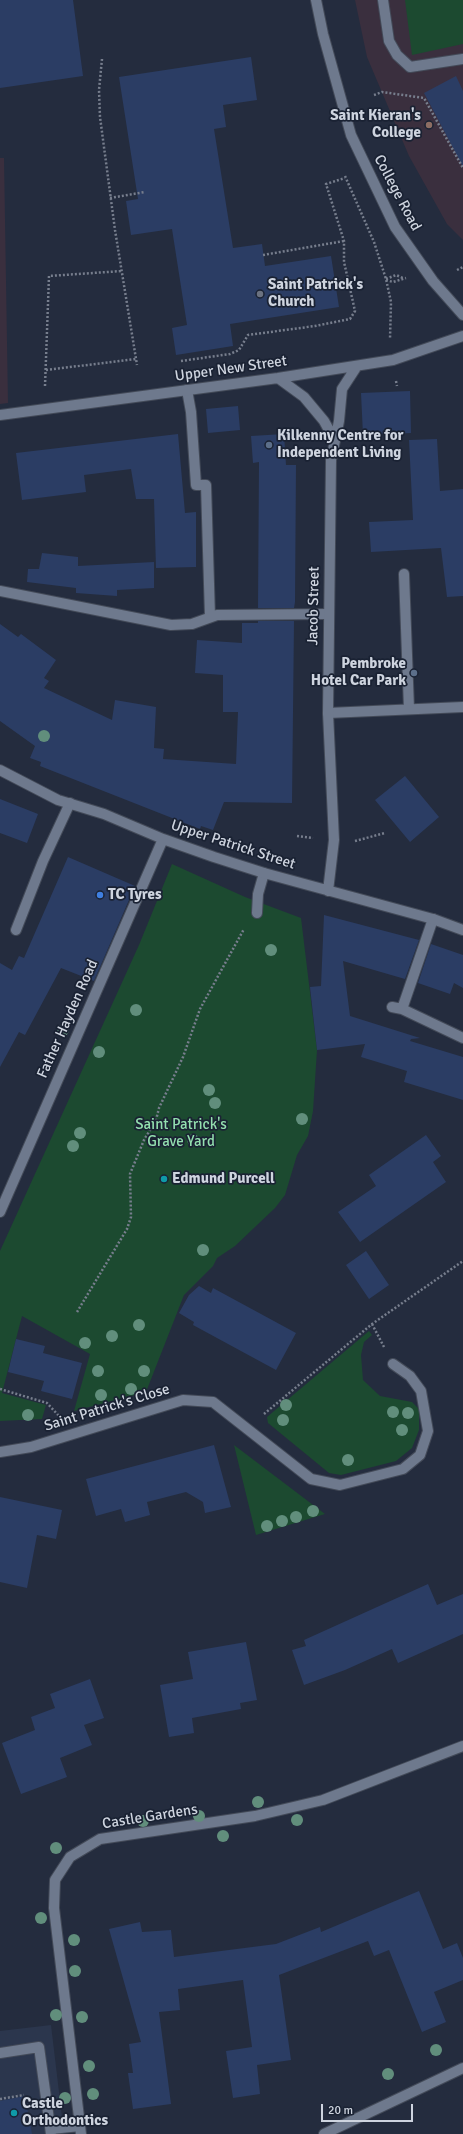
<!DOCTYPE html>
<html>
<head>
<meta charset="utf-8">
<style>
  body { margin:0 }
  #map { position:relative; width:463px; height:2134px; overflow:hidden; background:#242c3e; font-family:Signika,sans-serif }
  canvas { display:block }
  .scale { position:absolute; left:321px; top:2104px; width:92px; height:18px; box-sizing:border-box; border:2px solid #ced4df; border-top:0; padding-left:5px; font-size:12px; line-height:14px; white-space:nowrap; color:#ced4df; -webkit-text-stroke:3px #1a2233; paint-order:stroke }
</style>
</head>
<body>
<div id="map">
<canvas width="463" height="2134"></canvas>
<div class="scale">20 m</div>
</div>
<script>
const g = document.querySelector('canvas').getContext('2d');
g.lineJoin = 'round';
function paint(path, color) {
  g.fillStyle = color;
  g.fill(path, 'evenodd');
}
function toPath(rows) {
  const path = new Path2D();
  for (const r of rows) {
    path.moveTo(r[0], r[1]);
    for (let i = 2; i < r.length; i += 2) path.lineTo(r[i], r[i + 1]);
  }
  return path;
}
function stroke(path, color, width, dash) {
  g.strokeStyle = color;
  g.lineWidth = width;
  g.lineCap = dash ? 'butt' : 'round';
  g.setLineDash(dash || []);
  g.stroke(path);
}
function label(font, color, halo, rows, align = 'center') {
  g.font = font + ' Signika,sans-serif';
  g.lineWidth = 3.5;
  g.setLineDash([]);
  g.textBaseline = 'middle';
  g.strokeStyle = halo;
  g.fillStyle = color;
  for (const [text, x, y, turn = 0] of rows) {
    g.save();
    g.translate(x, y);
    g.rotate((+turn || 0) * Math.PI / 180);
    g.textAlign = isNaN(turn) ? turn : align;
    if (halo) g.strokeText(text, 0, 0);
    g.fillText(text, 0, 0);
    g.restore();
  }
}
const built = toPath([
  [51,2025,64,2134,0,2134,0,2031]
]);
const education = toPath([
  [355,0,463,0,463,240,447,224,409,156,367,57],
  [0,158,4,158,8,403,0,404]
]);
const green = toPath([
  [405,0,463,0,463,44,412,55],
  [172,864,245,897,301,918,317,1050,313,1111,308,1136,297,1155,285,1195,275,1208,235,1246,217,1258,213,1266,184,1295,146,1392,74,1411,90,1354,22,1316,2,1393,46,1405,42,1419,0,1421,0,1251,139,945],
  [369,1331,372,1335,364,1342,361,1355,363,1380,380,1396,412,1402,419,1409,419,1430,412,1448,396,1461,341,1475,329,1473,268,1423,267,1417],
  [234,1445,325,1514,256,1535]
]);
const building = toPath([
  [0,0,73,0,83,76,0,88],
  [251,57,257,100,223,105,226,127,214,129,233,248,262,244,265,266,331,256,339,307,230,324,233,346,176,355,172,328,187,325,172,229,131,235,126,201,138,199,119,77],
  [456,76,463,91,463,167,424,93],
  [410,391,411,433,363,435,361,393],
  [238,406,240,430,208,433,206,409],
  [178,434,185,513,196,512,196,567,156,568,154,499,136,499,131,469,84,475,86,492,22,500,16,453],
  [284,434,286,465,296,465,295,602,294,608,258,608,259,462,253,463,251,436],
  [437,439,440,491,463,489,463,596,447,597,441,548,371,552,369,522,413,520,409,440],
  [42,553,78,557,78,566,154,562,154,588,117,590,117,596,76,593,76,588,27,582,28,569,39,569],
  [258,621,294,621,292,803,224,802,213,830,201,826,200,829,40,766,41,762,30,758,35,746,0,721,0,624,18,637,21,634,56,660,44,678,49,681,44,688,112,720,115,700,156,707,154,748,164,749,163,759,236,764,238,712,223,712,223,675,195,673,197,640,242,643,242,623,258,623],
  [405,776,439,817,410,842,375,800],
  [0,799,38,814,27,843,0,833],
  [68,857,135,886,94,981,61,968,25,1035,19,1032,0,1067,0,963,12,970,19,956,24,958],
  [324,915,419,940,405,979,343,961,350,1016,420,1038,411,1039,410,1041,463,1057,463,1100,404,1082,407,1071,361,1057,365,1044,317,1050,310,987,321,986],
  [431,944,463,955,463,988,454,983,450,994,418,983],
  [426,1135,441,1156,433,1162,446,1182,360,1242,338,1212,376,1186,369,1175],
  [366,1251,389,1285,369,1299,346,1265],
  [199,1286,211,1293,213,1288,296,1333,276,1370,193,1325,194,1322,179,1313,189,1295],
  [16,1339,45,1346,43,1353,82,1363,72,1399,41,1391,44,1381,8,1372],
  [214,1445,231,1507,205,1513,203,1502,186,1492,147,1502,150,1515,125,1522,121,1509,96,1516,86,1479],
  [0,1497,62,1510,56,1539,37,1535,27,1588,0,1582],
  [428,1584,437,1605,463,1594,463,1634,398,1663,392,1649,345,1670,304,1685,292,1650,306,1646,304,1640],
  [246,1642,257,1700,240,1703,241,1709,192,1718,194,1733,169,1737,160,1685,193,1679,188,1652],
  [90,1679,104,1718,84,1725,92,1745,60,1758,67,1777,21,1794,2,1743,35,1730,31,1717,55,1708,50,1694],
  [419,1891,443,1949,457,1943,463,1958,463,1980,434,1992,446,2022,422,2032,389,1950,374,1956,368,1941,279,1975,291,2060,257,2065,260,2094,233,2098,226,2051,252,2047,243,1980,178,1989,180,2010,159,2012,171,2104,133,2109,128,2073,133,2073,129,2044,141,2042,109,1929,140,1922,142,1932,171,1930,174,1957,276,1944,320,1927,321,1932],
  [25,2096,32,2134,0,2134,0,2101]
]);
const path = toPath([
  [102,59,99,90,100,117,115,230,137,365],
  [374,95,382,92,424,98,463,168],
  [345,176,374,242,386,279,391,302,390,339],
  [110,198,145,192],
  [263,255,344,241],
  [457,270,463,267],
  [386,279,396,275,403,278],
  [386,280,393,282,406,278],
  [335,281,349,281],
  [181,361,230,354,239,350,248,335,315,326,350,319,355,311,344,262,344,241,326,184,345,178],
  [46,370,136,359],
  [396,381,397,386],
  [45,386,49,276,122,271],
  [297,836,313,838],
  [355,841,385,833],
  [77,1312,127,1229,131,1217,130,1174,144,1140,156,1120,159,1108,183,1057,200,1009,244,929],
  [372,1324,384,1347],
  [0,1389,47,1403,59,1416],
  [264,1414,372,1324,463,1261],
  [0,2099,24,2095]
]);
const lane = toPath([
  [383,0,389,41,397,55,410,67,463,59],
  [187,390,191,412,196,485,206,485,210,617],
  [404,574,409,709],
  [0,591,171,625,192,624,217,615,329,614],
  [328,713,463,707],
  [257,913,258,894,264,873],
  [16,930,43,861,70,803],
  [0,2053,39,2047,51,2134],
  [51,2129,80,2126]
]);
const street = toPath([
  [392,1007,402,1009,463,1038],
  [402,1009,433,919],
  [0,1452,31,1447,183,1400,213,1402,311,1479,340,1485,403,1469,420,1455,428,1431,421,1391,410,1376,393,1364],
  [81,2134,54,1908,55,1880,70,1857,100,1839,255,1816,323,1800,463,1746]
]);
const secondary = toPath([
  [316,0,323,34,351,135,395,227,433,281,463,315],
  [278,378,304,397,324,421,335,441],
  [0,415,278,378,393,360,463,336],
  [0,770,58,800,104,814,163,839,214,857,264,873,433,919,463,930],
  [328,891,334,840,328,713,331,460,339,421,342,389,357,366],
  [0,1212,163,839],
  [324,2134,463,2068]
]);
const trees = [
  [44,736],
  [271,950],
  [136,1010],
  [63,1030],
  [99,1052],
  [209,1090],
  [215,1103],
  [302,1119],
  [80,1133],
  [193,1140],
  [73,1146],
  [203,1250],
  [139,1325],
  [112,1336],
  [85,1343],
  [98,1371],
  [144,1371],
  [131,1389],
  [101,1395],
  [286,1405],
  [393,1412],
  [408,1413],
  [28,1415],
  [283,1420],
  [402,1430],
  [348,1460],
  [313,1511],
  [296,1517],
  [282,1521],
  [267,1526],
  [258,1802],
  [199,1816],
  [297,1820],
  [143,1821],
  [223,1836],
  [56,1848],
  [41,1918],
  [74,1940],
  [75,1971],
  [56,2015],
  [82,2017],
  [436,2050],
  [89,2066],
  [388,2074],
  [93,2094],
  [65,2098]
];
const markers = [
  [429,125,4,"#8d6e63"],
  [260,294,4,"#6b7280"],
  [269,445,4,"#5c6f8a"],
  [414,673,4,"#5c6f8a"],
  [100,895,4,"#3f7fe0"],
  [164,1179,4,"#0f9aa8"],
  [14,2113,4,"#0f9aa8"]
];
const poiNames = [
  ["Saint Kieran's",421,116,"right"],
  ["College",421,133,"right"],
  ["Saint Patrick's",268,285],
  ["Church",268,302],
  ["Kilkenny Centre for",277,436],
  ["Independent Living",277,453],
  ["Pembroke",406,664,"right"],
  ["Hotel Car Park",406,681,"right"],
  ["TC Tyres",108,895],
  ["Edmund Purcell",172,1179],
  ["Castle",22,2104],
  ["Orthodontics",22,2121]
];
const streetNames = [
  ["College Road",397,193,62],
  ["Upper New Street",231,369,-8],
  ["Jacob Street",314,606,-89],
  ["Upper Patrick Street",233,845,18],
  ["Father Hayden Road",68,1019,-66],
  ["Saint Patrick's Close",107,1408,-17],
  ["Castle Gardens",150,1817,-9]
];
const parkNames = [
  ["Saint Patrick's",181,1125],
  ["Grave Yard",181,1142]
];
paint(built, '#2b364d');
paint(education, '#3a2f3e');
paint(green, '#1c4a30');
paint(building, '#2b3d64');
stroke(lane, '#434a58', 12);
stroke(street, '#434a58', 12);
stroke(secondary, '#434a58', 12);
stroke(path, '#777e8d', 2.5, [2, 2]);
stroke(lane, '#6e798d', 10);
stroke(street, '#6e798d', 10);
stroke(secondary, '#6e798d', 10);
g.fillStyle = '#618e7c';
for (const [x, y] of trees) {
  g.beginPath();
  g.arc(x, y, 6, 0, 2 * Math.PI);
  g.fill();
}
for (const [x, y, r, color] of markers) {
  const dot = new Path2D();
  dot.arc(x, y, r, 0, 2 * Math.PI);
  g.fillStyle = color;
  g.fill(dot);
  stroke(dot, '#1a2233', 1.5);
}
label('bold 15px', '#ced4df', '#1a2233', poiNames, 'left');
label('15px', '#ced4df', '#1a2233', streetNames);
label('15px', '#93dfaf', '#1a2233', parkNames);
</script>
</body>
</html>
